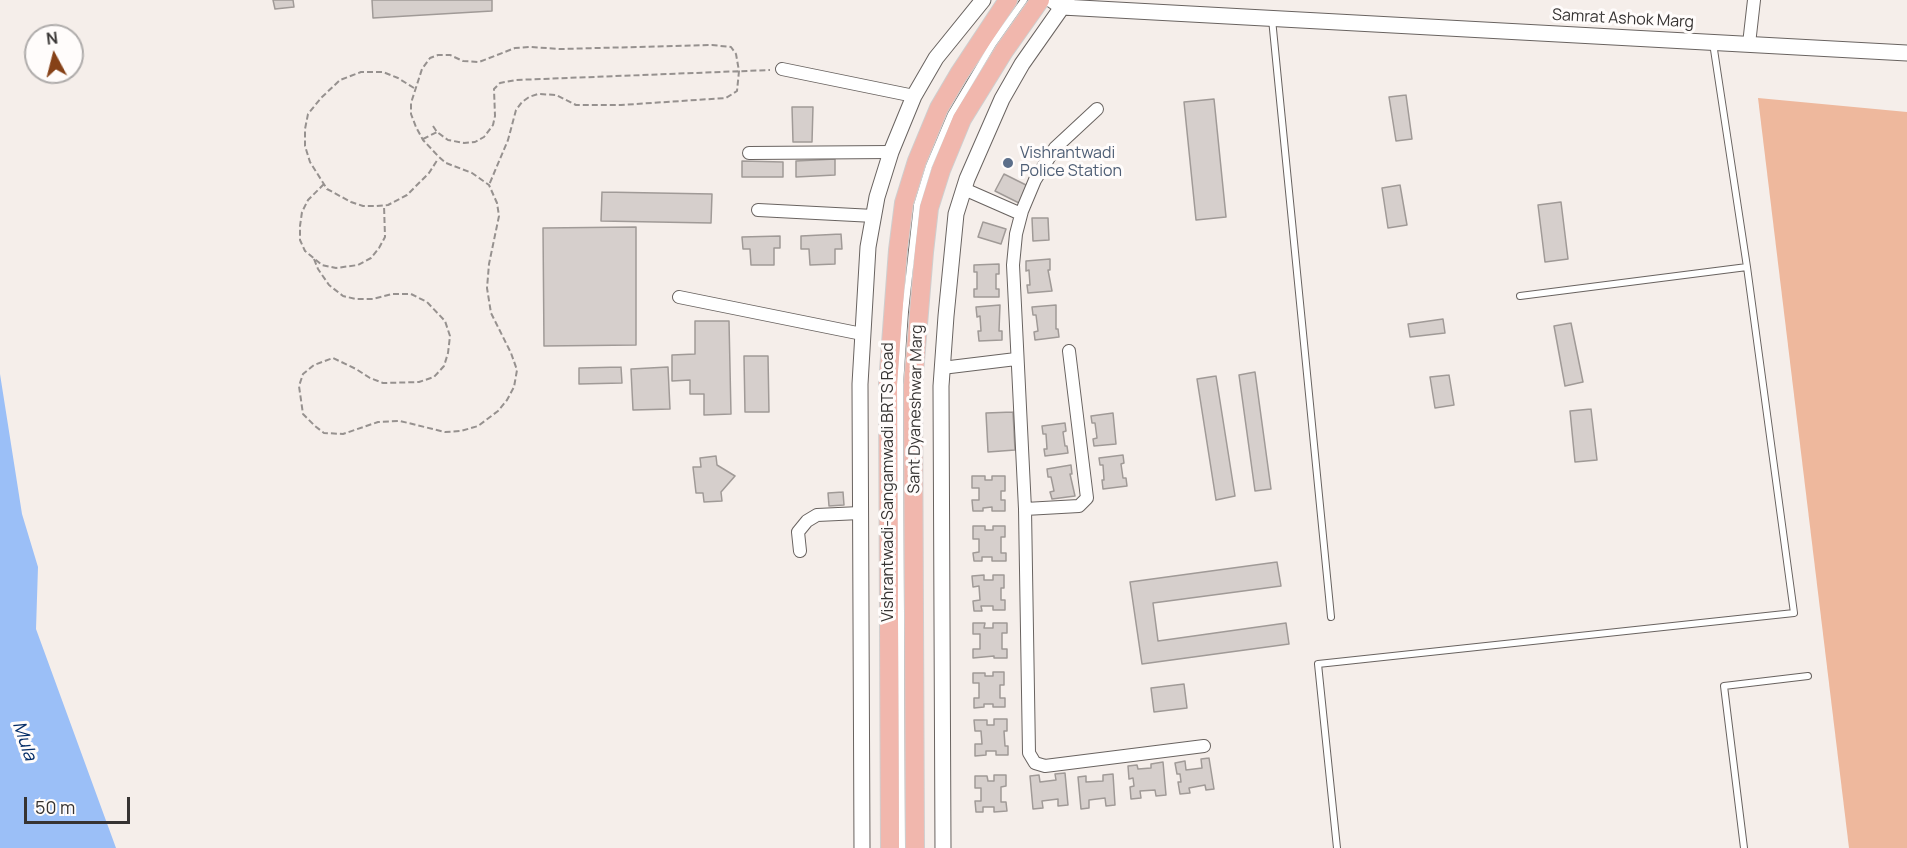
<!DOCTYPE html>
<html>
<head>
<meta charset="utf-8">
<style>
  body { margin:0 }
  #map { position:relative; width:1907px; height:848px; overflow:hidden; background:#f5eeea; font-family:Manrope,sans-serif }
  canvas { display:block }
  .north { position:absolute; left:24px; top:24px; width:60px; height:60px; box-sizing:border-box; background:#fffcfb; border:2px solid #afacab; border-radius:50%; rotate:353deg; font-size:16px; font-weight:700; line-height:24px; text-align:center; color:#363332 }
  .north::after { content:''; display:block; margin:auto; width:21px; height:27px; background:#864117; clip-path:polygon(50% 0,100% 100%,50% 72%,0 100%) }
  .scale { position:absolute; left:24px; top:797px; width:106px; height:27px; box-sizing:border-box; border:3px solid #363332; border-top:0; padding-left:8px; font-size:18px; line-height:21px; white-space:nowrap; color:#363332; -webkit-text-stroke:4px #fffcfb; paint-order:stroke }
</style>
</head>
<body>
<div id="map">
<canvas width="1907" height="848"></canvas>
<div class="north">N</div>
<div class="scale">50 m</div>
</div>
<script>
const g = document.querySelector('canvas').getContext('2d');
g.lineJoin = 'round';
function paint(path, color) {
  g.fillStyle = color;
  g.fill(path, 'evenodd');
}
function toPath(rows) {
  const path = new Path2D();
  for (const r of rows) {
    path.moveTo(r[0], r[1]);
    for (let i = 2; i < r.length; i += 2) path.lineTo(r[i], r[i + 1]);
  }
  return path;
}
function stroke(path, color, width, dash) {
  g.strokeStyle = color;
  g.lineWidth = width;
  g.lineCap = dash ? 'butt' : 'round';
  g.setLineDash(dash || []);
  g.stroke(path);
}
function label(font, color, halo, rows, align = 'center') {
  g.font = font + ' Manrope,sans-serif';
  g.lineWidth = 6;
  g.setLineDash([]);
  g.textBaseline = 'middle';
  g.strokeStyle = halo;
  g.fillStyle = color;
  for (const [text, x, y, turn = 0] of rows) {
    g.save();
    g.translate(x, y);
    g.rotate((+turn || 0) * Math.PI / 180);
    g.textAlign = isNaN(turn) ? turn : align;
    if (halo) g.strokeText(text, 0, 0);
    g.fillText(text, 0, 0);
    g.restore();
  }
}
const green = toPath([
  [1758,98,1907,112,1907,848,1849,848]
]);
const water = toPath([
  [0,374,22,514,38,567,36,629,116,848,0,848]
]);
const building = toPath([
  [273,0,293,0,294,7,275,9,273,0],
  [372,0,492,0,492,11,373,18,372,0],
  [1406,95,1412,139,1396,141,1389,97,1406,95],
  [1214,99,1226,217,1196,220,1184,102,1214,99],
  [792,107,813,107,812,142,793,142,792,107],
  [835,159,835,175,796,177,796,161,835,159],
  [742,161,783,162,783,177,742,177,742,161],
  [1004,174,1030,187,1021,204,995,191,1004,174],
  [1400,185,1407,225,1388,228,1382,188,1400,185],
  [602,192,712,194,711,223,601,221,602,192],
  [1561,202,1568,259,1545,262,1538,205,1561,202],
  [1032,218,1048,218,1049,240,1033,241,1032,218],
  [983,222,1006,229,1001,244,978,237,983,222],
  [636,227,636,345,544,346,543,228,636,227],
  [841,234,842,249,835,249,835,264,810,265,809,249,801,249,801,236,841,234],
  [780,236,780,248,774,248,774,265,751,265,750,249,743,249,742,237,780,236],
  [1050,259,1050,270,1048,270,1052,291,1028,293,1027,285,1030,285,1029,270,1026,271,1026,261,1050,259],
  [999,264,999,274,996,274,996,289,999,289,999,297,974,297,974,289,977,289,977,272,974,272,974,265,999,264],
  [1000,305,999,331,1002,331,1002,340,979,341,978,331,981,331,980,316,977,317,976,307,1000,305],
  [1056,305,1056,329,1058,329,1059,337,1035,340,1034,332,1038,331,1036,315,1033,315,1032,307,1056,305],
  [1443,319,1445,333,1410,337,1408,324,1443,319],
  [695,321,729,321,731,414,704,415,704,394,690,394,690,380,672,381,672,355,695,354,695,321],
  [1571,323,1583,382,1565,386,1554,326,1571,323],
  [744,356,768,356,769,412,745,412,744,356],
  [621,367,622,383,579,384,579,368,621,367],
  [668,367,670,409,633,410,631,369,668,367],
  [1255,372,1271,489,1255,491,1239,375,1255,372],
  [1449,375,1454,405,1435,408,1430,377,1449,375],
  [1216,376,1235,496,1216,500,1197,379,1216,376],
  [1591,409,1597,460,1575,462,1570,411,1591,409],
  [1013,412,1015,450,988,452,986,413,1013,412],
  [1113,413,1116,444,1094,446,1093,439,1097,438,1095,423,1092,423,1091,416,1113,413],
  [1065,423,1066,431,1063,432,1065,446,1067,446,1068,453,1045,456,1044,449,1047,449,1046,434,1043,434,1042,426,1065,423],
  [1123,455,1124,463,1121,464,1123,478,1126,478,1127,486,1103,489,1102,480,1104,480,1103,465,1100,465,1099,458,1123,455],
  [716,456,717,465,735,476,721,492,722,501,704,502,703,493,696,493,693,467,701,467,700,458,716,456],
  [1071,465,1072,474,1070,474,1075,496,1052,499,1050,492,1054,491,1051,477,1048,477,1047,469,1071,465],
  [972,476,985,476,985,480,992,480,992,476,1005,476,1005,491,1001,491,1001,500,1005,500,1005,511,992,511,992,507,983,508,983,511,973,511,972,500,979,500,979,488,972,488,972,476],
  [843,492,844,505,829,506,828,493,843,492],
  [973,526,985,526,985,530,993,530,993,526,1005,526,1005,537,1001,537,1001,553,1006,553,1006,561,992,561,992,557,982,557,982,561,974,561,973,553,979,552,979,539,973,539,973,526],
  [1277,562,1281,586,1153,603,1158,641,1286,623,1289,644,1142,664,1130,582,1277,562],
  [984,575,984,580,993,580,993,575,1004,575,1004,588,1001,588,1001,600,1005,600,1005,610,993,610,993,606,981,606,982,611,974,611,973,601,980,600,979,586,973,587,972,576,984,575],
  [973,623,985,623,984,628,993,628,993,623,1007,623,1007,633,1002,633,1002,649,1007,649,1007,658,994,658,994,656,973,658,973,649,980,649,980,634,973,634,973,623],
  [993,672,1004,672,1004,685,1000,685,1000,698,1005,698,1005,707,993,707,993,704,984,704,984,707,974,708,974,698,979,698,979,683,973,683,973,673,985,673,985,676,993,676,993,672],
  [1184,684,1187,708,1154,712,1151,688,1184,684],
  [994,719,1007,719,1007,731,1004,731,1005,746,1008,746,1008,755,996,755,996,751,986,751,986,755,975,756,975,744,982,744,981,731,975,731,974,720,987,720,987,725,994,725,994,719],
  [1209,758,1214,789,1206,790,1205,785,1189,788,1190,793,1180,794,1178,782,1181,782,1180,774,1177,774,1175,763,1185,761,1186,770,1202,768,1201,759,1209,758],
  [1163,762,1166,795,1156,796,1155,790,1140,791,1141,798,1131,799,1130,787,1134,786,1133,778,1129,779,1128,766,1137,765,1138,769,1151,768,1151,764,1163,762],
  [1065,773,1068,805,1058,806,1058,799,1042,801,1043,808,1033,809,1030,776,1039,775,1040,782,1056,780,1055,774,1065,773],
  [1113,774,1115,805,1106,806,1105,798,1089,800,1089,808,1081,809,1078,777,1086,776,1086,782,1103,781,1103,775,1113,774],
  [994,775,1006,775,1006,786,1001,787,1001,802,1006,802,1007,811,994,812,994,807,983,807,983,812,976,812,975,801,981,801,981,788,975,788,975,776,987,776,988,781,994,781,994,775]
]);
const path = toPath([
  [414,88,398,78,383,72,361,72,340,80,321,98,308,114,305,129,305,146,310,162,327,189,351,202,363,206,376,206,388,205,407,195,429,173,438,159],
  [433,126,437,132,448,140,464,143,475,142,484,137,493,125,495,116,494,89,500,83,516,80,770,70],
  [423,139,437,132],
  [324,184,308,200,302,212,300,226,300,240,305,251,322,265,336,268,358,265,371,258,379,248,385,237,384,205],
  [314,259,318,269,329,285,343,296,356,299,373,299,392,294,411,294,427,302,445,321,450,336,448,353,444,366,434,377,419,382,383,383,370,378,356,369,333,358,314,365,303,374,299,386,303,414,315,426,324,433,343,434,378,422,400,421,445,432,461,431,478,426,498,411,507,400,514,387,517,370,511,353,491,313,487,288,489,264,499,216,497,203,489,185,472,173,446,163,439,157,423,140,416,127,411,114,411,103,422,69,430,58,438,55,450,55,463,61,479,62,515,48,530,47,560,49,712,45,731,47,736,54,739,71,737,91,726,98,621,105,576,105,556,95,538,94,529,97,522,102,516,110,508,140,489,185]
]);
const service = toPath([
  [1272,19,1331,617],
  [1520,296,1747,267,1713,43],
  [902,848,900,385,905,312,917,205,929,166,951,114,993,44,1024,0],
  [1337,848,1318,664,1794,613,1747,267],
  [1744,848,1724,686,1808,676]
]);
const minor = toPath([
  [1749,44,1754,0],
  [782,69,914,96],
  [1097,109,1055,148,1035,180,1022,211,1016,234,1013,265,1025,509,1029,753,1035,763,1045,766,1204,746],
  [749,153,891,152],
  [964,189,1021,214],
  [758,210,874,216],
  [679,297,862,334],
  [942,368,1016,359],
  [1025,509,1079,506,1087,498,1069,351],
  [800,551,798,532,807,521,817,515,860,513]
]);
const tertiary = toPath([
  [1052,0,1062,7,1907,53],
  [862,848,860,384,868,247,877,197,891,152,914,96,936,58,983,0],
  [943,848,941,386,946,316,956,214,967,179,1002,99,1022,64,1067,0]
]);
const primary = toPath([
  [890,848,888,384,898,250,904,203,917,161,939,108,959,74,1008,0],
  [915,848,913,385,924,252,929,208,941,170,962,119,1004,51,1040,0]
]);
const markers = [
  [1008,163,6,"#5c6f8a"]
];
const streetNames = [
  ["Samrat Ashok Marg",1623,19,3],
  ["Sant Dyaneshwar Marg",916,409,-89],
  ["Vishrantwadi-Sangamwadi BRTS Road",889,482,-90]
];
const serviceNames = [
  ["Vishrantwadi",1020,154],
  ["Police Station",1020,172]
];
const waterNames = [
  ["Mula",24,741,71]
];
paint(green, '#eeb89d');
paint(water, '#9bbff7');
paint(building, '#d6cfcc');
stroke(building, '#a09a97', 1.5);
stroke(service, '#696360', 8);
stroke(minor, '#696360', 14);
stroke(tertiary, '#696360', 17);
stroke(primary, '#cfcece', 20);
stroke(path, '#96918f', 2, [6, 3]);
stroke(service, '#fff', 6);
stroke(minor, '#fff', 12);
stroke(tertiary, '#fff', 15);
stroke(primary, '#f1b7ad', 18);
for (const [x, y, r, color] of markers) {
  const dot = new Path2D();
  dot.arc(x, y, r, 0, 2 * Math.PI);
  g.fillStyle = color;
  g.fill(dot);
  stroke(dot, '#fffcfb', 2);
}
label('16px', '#363332', '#fffcfb', streetNames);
label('16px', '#4e5e75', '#fffcfb', serviceNames, 'left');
label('italic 18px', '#032c67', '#fffcfb', waterNames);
</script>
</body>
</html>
